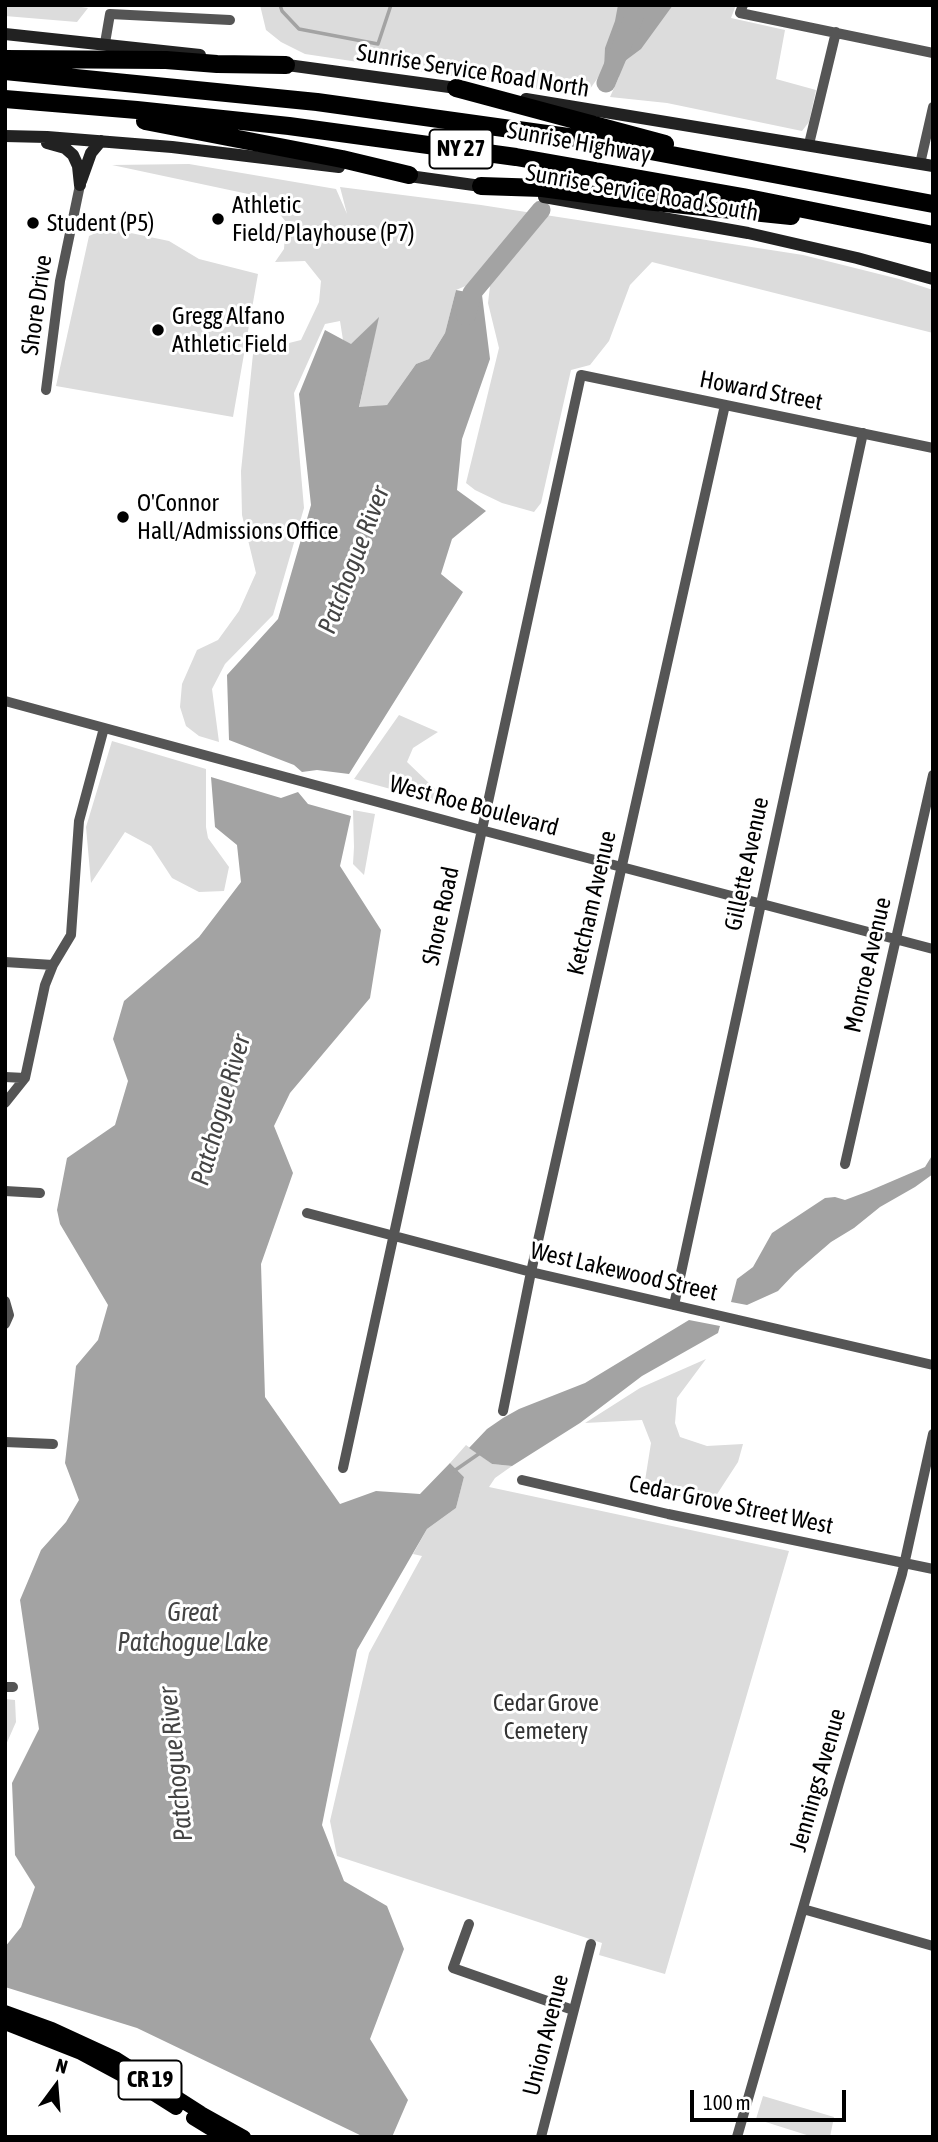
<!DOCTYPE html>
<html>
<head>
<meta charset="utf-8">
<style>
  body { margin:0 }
  #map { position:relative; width:938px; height:2142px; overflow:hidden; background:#fff; font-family:"Asap Condensed",sans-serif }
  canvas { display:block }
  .frame { position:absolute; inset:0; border:7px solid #000; pointer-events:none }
  .north { position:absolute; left:21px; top:2051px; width:70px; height:70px; -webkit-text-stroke:5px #fff; paint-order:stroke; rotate:16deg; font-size:19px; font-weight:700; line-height:28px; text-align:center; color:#000 }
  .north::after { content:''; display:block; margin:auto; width:24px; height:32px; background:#000; clip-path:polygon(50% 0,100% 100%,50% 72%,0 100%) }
  .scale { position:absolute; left:690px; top:2090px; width:156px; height:32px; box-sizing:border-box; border:4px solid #000; border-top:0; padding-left:9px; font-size:21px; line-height:24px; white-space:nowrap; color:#000; -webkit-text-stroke:5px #fff; paint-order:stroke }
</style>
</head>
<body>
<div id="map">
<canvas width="938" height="2142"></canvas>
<div class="frame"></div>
<div class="north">N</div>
<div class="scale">100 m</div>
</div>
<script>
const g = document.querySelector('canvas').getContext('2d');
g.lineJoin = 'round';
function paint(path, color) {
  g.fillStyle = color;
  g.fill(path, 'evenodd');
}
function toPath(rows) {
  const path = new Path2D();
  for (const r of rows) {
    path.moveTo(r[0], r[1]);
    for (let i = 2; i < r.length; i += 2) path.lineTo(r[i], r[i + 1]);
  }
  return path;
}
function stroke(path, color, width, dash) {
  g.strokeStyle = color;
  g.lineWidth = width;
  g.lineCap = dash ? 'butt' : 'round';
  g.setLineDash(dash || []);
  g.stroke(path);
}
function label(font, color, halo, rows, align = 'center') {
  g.font = font + ' "Asap Condensed",sans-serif';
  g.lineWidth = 6;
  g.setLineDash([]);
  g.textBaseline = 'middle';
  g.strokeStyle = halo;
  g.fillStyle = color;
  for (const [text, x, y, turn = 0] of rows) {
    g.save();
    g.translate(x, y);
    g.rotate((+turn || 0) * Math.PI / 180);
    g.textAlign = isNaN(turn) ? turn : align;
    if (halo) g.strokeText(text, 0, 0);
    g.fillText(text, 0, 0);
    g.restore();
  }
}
const green = toPath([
  [5,5,67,5,88,8,77,22,5,16],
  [260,5,736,5,731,18,785,30,776,79,816,90,809,122,802,131,667,103,610,97,619,77,604,69,585,96,305,54,281,42,266,30],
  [189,164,336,189,347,214,340,187,481,205,803,255,899,279,933,290,933,333,652,262,630,285,609,341,590,365,571,370,541,503,534,512,502,503,475,490,466,483,499,348,488,303,491,278,521,248,536,217,482,267,468,285,456,290,445,333,429,359,416,364,387,405,359,408,378,318,351,345,343,340,340,321,325,324,294,393,304,508,273,615,225,664,212,689,219,742,199,736,186,726,180,707,182,684,197,650,218,640,239,611,256,573,242,515,241,471,253,354,262,346,281,345,301,340,319,302,321,281,305,261,275,262,284,249,286,222,267,198,112,165],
  [107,228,169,241,199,259,258,274,233,417,56,386,89,236],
  [399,715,438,732,413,748,407,762,453,806,354,779],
  [112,741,206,769,206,827,208,838,229,867,224,891,199,892,172,878,151,846,125,832,91,883,86,827],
  [353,810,375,814,364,875,353,864,354,847],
  [706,1359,677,1398,675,1423,680,1437,707,1446,743,1444,738,1462,710,1505,644,1487,651,1443,642,1420,585,1423,640,1388],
  [466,1445,492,1464,512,1466,495,1478,489,1487,789,1551,665,1974,599,1955,602,1943,337,1856,330,1821,369,1653,422,1556,413,1554,427,1529,456,1508,464,1477,450,1463],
  [5,1699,15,1700,16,1722,5,1747],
  [763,2096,834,2117,830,2137,813,2137,756,2119]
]);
const water = toPath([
  [618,5,673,5,641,49,610,72,604,69,605,48,615,21],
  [456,290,482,295,490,359,462,439,457,490,486,511,452,539,441,574,463,592,349,774,317,770,302,772,294,765,229,740,227,675,278,619,311,505,299,394,325,330,351,344,379,317,359,407,387,405,416,364,429,359,445,333],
  [211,777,281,798,298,792,308,804,351,816,340,866,381,930,370,998,290,1093,274,1126,293,1173,261,1264,265,1397,340,1504,376,1491,420,1494,450,1463,464,1477,456,1508,427,1529,357,1650,322,1825,344,1881,387,1906,404,1949,370,2039,408,2100,392,2137,364,2137,137,2028,5,1987,5,1947,21,1927,35,1887,15,1855,12,1783,39,1729,20,1600,41,1550,66,1522,79,1500,65,1463,76,1366,98,1340,108,1305,60,1224,57,1210,67,1158,115,1125,128,1081,113,1039,124,1001,199,937,241,882,237,845,215,827],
  [933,1154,933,1174,915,1187,880,1207,854,1228,831,1242,795,1273,778,1291,747,1305,731,1302,737,1279,753,1267,772,1233,825,1198,835,1197,845,1200,869,1191,925,1167],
  [689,1320,720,1326,718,1333,642,1376,580,1423,512,1466,492,1464,469,1448,487,1429,503,1418,519,1409,585,1383]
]);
const stream = toPath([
  [280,5,282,11,299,29,378,44,391,5],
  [454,1471,480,1453]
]);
const river = toPath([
  [606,83,639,5],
  [466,316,472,293,541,210]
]);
const minor = toPath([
  [743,5,740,13,933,53],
  [105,43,110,14,230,20],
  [809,144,836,32],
  [920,164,933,107],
  [46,390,60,281,80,185],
  [5,701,481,830,933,949],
  [5,962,53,965],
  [5,1077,25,1078],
  [5,1103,25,1078,45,985,53,965,71,935,79,821,104,728],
  [845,1164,933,775],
  [5,1191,40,1193],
  [307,1213,531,1272,933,1365],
  [5,1301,9,1315,5,1324],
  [674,1305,863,433],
  [503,1411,531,1272,725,405],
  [5,1442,53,1444],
  [343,1468,581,375,933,448],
  [522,1480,668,1514,933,1569],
  [5,1687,13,1687],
  [803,1909,933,1946],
  [469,1924,453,1968,573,2010],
  [541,2137,591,1944],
  [737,2137,839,1783,902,1574,933,1434]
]);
const secondary = toPath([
  [5,34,200,55],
  [280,64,464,89],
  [526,99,933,166],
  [5,136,47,137,172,147,339,167],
  [47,143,65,148,73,155,78,166,80,185],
  [402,175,488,187],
  [81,181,91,153,101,141],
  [544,197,748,233,857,258,933,279]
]);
const primary = toPath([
  [5,2012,52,2029,115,2058,201,2113,244,2137],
  [5,2023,81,2053,135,2082,176,2108],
  [193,2118,224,2137]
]);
const motorway = toPath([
  [5,59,166,60,217,64,286,65],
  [5,71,317,102,597,141,933,204],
  [456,88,665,144],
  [5,99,137,110,289,126,516,157,743,197,933,235],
  [145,121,342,159,409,175],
  [481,186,542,188,616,198,791,216]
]);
const markers = [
  [218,219,7,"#000"],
  [33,223,7,"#000"],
  [158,330,7,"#000"],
  [123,517,7,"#000"]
];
const shields = [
  [461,149,63],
  [150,2080,63]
];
const shieldNames = [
  ["NY 27",461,149],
  ["CR 19",150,2080]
];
const streetNames = [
  ["Sunrise Service Road North",473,71,9],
  ["Sunrise Highway",579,143,10],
  ["Sunrise Service Road South",642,193,10],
  ["Shore Drive",37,305,-82],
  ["Howard Street",761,391,11],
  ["West Roe Boulevard",474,806,15],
  ["Gillette Avenue",747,864,-78],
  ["Ketcham Avenue",592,903,-77],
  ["Shore Road",441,916,-78],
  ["Monroe Avenue",868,965,-77],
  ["West Lakewood Street",624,1272,13],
  ["Cedar Grove Street West",731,1505,12],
  ["Jennings Avenue",818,1780,-74],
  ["Union Avenue",546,2035,-76]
];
const poiNames = [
  ["Athletic",232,205],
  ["Field/Playhouse (P7)",232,233],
  ["Student (P5)",47,223],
  ["Gregg Alfano",172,316],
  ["Athletic Field",172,344],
  ["O'Connor",137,503],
  ["Hall/Admissions Office",137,531]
];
const parkNames = [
  ["Cedar Grove",546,1703],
  ["Cemetery",546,1731]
];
const waterNames = [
  ["Patchogue River",354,560,-69],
  ["Patchogue River",221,1110,-74],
  ["Great",193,1613],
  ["Patchogue Lake",193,1643],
  ["Patchogue River",176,1764,-96]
];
paint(green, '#dcdcdc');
paint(water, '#a3a3a3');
stroke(stream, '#a3a3a3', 3.5);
stroke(river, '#a3a3a3', 19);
stroke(minor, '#555', 10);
stroke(secondary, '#222', 12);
stroke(primary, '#000', 14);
stroke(motorway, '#000', 18);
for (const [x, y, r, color] of markers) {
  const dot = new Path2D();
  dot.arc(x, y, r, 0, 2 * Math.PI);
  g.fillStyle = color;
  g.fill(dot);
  stroke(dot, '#fff', 2.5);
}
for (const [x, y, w] of shields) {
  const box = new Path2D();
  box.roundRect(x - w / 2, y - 19.5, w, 39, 5);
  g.fillStyle = '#fff';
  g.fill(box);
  stroke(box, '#000', 2);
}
label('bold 23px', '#000', null, shieldNames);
label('24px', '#000', '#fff', streetNames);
label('24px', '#000', '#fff', poiNames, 'left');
label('24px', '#333', '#fff', parkNames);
label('italic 26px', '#444', '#fff', waterNames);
</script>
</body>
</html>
